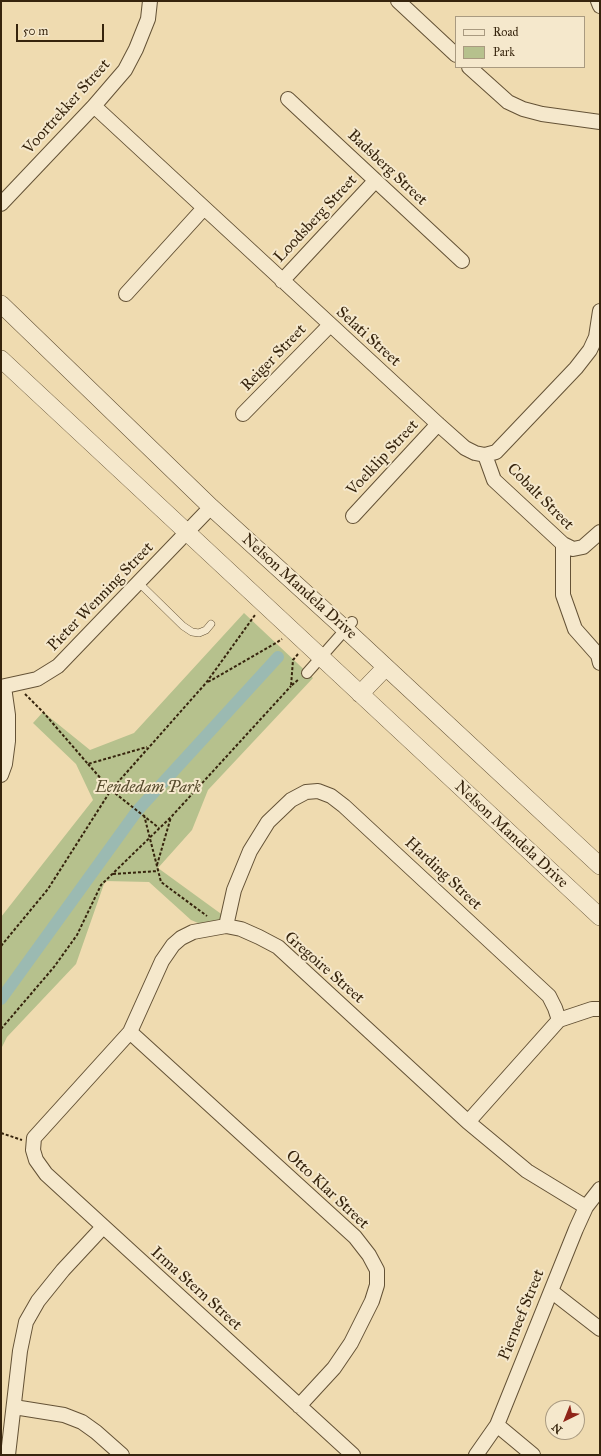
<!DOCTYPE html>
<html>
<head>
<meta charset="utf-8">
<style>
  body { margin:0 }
  #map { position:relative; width:601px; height:1456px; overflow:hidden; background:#efdbb0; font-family:"IM FELL Great Primer",serif }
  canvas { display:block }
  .frame { position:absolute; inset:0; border:2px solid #36240d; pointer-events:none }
  .legend { position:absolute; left:455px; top:16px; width:130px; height:52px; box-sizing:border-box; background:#f5e8cc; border:1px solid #a99a80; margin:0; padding:5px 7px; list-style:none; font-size:12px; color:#36240d }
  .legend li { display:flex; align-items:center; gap:8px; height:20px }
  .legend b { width:20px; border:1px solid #a99a80 }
  .north { position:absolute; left:545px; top:1400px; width:40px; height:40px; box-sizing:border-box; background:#f5e8cc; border:1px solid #a99a80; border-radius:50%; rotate:223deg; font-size:11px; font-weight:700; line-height:16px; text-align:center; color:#36240d }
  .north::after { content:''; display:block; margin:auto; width:14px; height:18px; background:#8f2418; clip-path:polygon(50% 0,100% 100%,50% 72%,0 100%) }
  .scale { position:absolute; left:16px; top:24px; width:88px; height:18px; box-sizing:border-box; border:2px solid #36240d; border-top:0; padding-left:5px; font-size:12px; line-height:14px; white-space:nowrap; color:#36240d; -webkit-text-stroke:3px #f5e8cc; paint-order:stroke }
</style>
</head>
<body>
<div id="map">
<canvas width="601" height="1456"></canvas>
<div class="frame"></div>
<ul class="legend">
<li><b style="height:5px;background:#f5e8cc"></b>Road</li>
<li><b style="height:11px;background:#b6c18d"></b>Park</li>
</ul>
<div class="north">N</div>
<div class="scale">50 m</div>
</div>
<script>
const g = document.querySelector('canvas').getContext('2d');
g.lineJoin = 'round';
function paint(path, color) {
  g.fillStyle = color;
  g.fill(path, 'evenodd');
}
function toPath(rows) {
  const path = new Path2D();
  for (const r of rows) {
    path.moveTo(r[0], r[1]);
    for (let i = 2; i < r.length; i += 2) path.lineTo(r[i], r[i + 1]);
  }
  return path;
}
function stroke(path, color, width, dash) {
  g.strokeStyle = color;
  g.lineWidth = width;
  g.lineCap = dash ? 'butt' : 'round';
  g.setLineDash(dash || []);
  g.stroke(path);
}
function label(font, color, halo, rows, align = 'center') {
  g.font = font + ' "IM FELL Great Primer",serif';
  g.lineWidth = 4;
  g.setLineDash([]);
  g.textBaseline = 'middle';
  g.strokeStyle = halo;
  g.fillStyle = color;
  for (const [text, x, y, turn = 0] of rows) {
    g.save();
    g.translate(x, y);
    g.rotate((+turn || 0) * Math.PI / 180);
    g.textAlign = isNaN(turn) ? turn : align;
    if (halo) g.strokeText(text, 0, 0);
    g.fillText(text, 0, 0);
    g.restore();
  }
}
const green = toPath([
  [244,613,313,678,208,790,192,830,158,868,224,916,215,930,191,920,149,882,105,881,76,964,7,1037,1,1049,1,917,93,800,76,764,33,723,43,712,90,750,134,733]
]);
const canal = toPath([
  [1,999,137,811,278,657]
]);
const path = toPath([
  [298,654,293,660,291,686,299,679],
  [208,682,276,643,282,639],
  [25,694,43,712,88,764,147,747],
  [88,764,111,790,159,828],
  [144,815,161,882,207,916],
  [157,865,171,817],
  [113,874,158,871],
  [1,946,48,889,111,790,206,683,255,615],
  [1,1029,54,967,77,935,101,885,172,816,291,686],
  [1,1133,22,1140]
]);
const service = toPath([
  [139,583,183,626,192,632,199,633,206,630,211,624]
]);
const pedestrian = toPath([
  [307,673,352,622]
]);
const minor = toPath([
  [398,1,456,55],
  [598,1,600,6],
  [469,67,508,102,523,109,542,114,600,122],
  [288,99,462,261],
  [94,106,438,424,465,448,475,453,485,455,496,452,576,368,590,350,596,337,600,311],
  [1,204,94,106,125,70,136,49,148,19,150,1],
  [282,281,375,181],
  [126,294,204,208],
  [243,414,330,325],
  [485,455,494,480,563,544,573,549,583,547,600,532],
  [353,516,438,424],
  [563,544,563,595,575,629,598,655,600,663],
  [1,687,37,679,58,666,211,507],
  [1,775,5,764,8,741,8,715,4,687],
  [226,926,234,890,250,851,268,822,291,800,306,792,318,791,331,796,344,806,549,996,555,1008,559,1020,468,1122],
  [559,1020,592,1009,600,1009],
  [130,1032,355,1237,369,1255,377,1270,377,1285,372,1301,351,1343,334,1368,299,1406],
  [551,1291,600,1329],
  [14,1407,64,1415,82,1422,96,1432,122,1455],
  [497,1425,533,1455],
  [8,1455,20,1351,26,1322,38,1301,63,1270,103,1227],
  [353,1455,46,1174,36,1160,33,1150,34,1138,130,1032,162,961,173,945,181,938,193,932,226,926,241,929,259,937,278,947,468,1122,527,1171,586,1207],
  [476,1455,497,1425,576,1229,586,1207,600,1189]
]);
const tertiary = toPath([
  [1,304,211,507,345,629,600,866],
  [1,359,600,917],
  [360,694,386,667]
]);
const streetNames = [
  ["Voortrekker Street",67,107,-48],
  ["Badsberg Street",387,168,43],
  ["Loodsberg Street",316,219,-47],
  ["Selati Street",368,337,42],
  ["Reiger Street",274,358,-46],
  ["Voelklip Street",383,458,-47],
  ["Cobalt Street",540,497,45],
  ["Nelson Mandela Drive",299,587,42],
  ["Pieter Wenning Street",101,597,-46],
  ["Nelson Mandela Drive",511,835,43],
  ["Harding Street",443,874,43],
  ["Gregoire Street",324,968,41],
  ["Otto Klar Street",327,1190,43],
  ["Irma Stern Street",196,1289,42],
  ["Pierneef Street",522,1315,-68]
];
const parkNames = [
  ["Eendedam Park",148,788]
];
paint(green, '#b6c18d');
stroke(canal, '#9bbab2', 12);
stroke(service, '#645236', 8);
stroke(pedestrian, '#645236', 12);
stroke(minor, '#645236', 16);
stroke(tertiary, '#645236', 18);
stroke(path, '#36240d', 2, [3, 2]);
stroke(service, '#f5e8cc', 7);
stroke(pedestrian, '#f5e8cc', 10);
stroke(minor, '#f5e8cc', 14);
stroke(tertiary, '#f5e8cc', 17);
label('16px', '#36240d', '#f5e8cc', streetNames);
label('italic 16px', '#564b2d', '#f5e8cc', parkNames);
</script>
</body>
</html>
